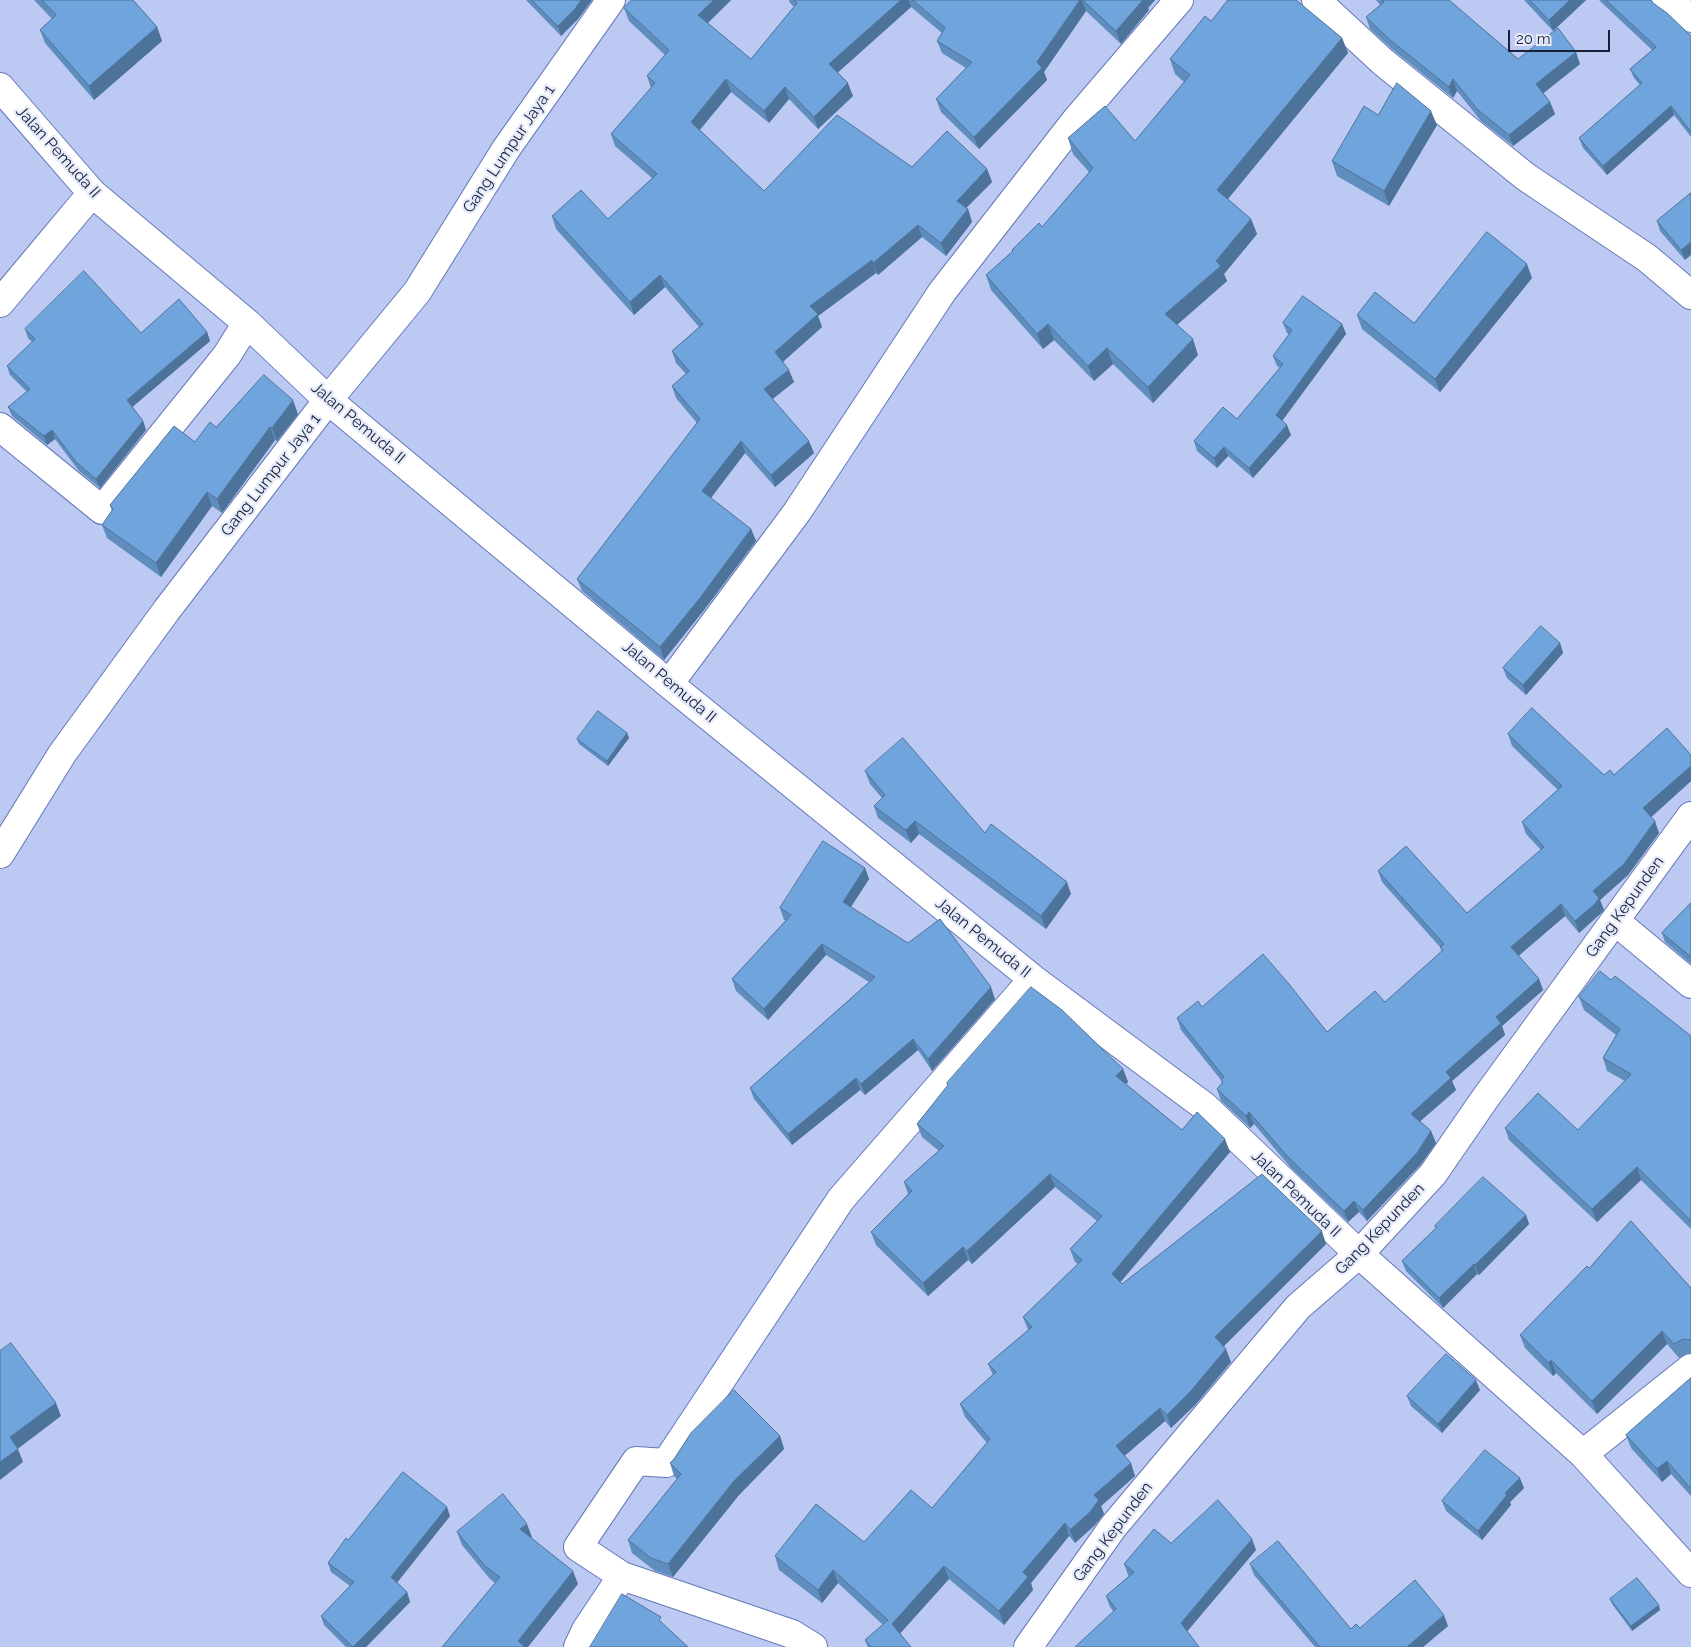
<!DOCTYPE html>
<style>
body{margin:0}
#map{position:relative;width:1691px;height:1647px;overflow:hidden;background:#bcc9f3;font-family:Raleway,sans-serif}
canvas{display:block}
.scale{position:absolute;left:1508px;top:30px;width:102px;height:22px;box-sizing:border-box;border:2px solid #181f39;border-top:0;padding-left:6px;font-size:15px;line-height:18px;white-space:nowrap;color:#181f39;-webkit-text-stroke:4px #e6ebfa;paint-order:stroke}
</style>
<div id="map">
<canvas width="1691" height="1647"></canvas>
<div class="scale">20 m</div>
</div>
<script>
const c = document.querySelector('canvas').getContext('2d');
c.lineJoin = 'round';
function trace(path, color, width, dash) { c.strokeStyle = color; c.lineWidth = width; c.lineCap = dash ? 'butt' : 'round'; c.setLineDash(dash || []); c.stroke(path); }
function fill(path, color) { c.fillStyle = color; c.fill(path, 'evenodd'); }
function write(font, color, halo, rows, align = 'center') {
  c.font = font + ' Raleway,sans-serif'; c.lineWidth = 4.5; c.setLineDash([]); c.textBaseline = 'middle'; c.strokeStyle = halo; c.fillStyle = color; for (const [text, x, y, turn = 0] of rows) {
    c.save(); c.translate(x, y); c.rotate((+turn || 0) * Math.PI / 180); c.textAlign = isNaN(turn) ? turn : align; if (halo) c.strokeText(text, 0, 0); c.fillText(text, 0, 0); c.restore();
  }
}
const street = new Path2D(`
 M1316 0 1383 62 1526 177 1647 258 1691 295
 M1666 0 1691 18
 M0 87 92 193 247 323 328 400 669 684 1033 979 1204 1106 1359 1254 1583 1454 1691 1573
 M0 303 92 193
 M0 427 102 510 227 355 247 323
 M669 684 797 512 942 292 1076 120 1179 0
 M0 854 62 754 166 611 328 400 417 292 506 149 611 0
 M1615 921 1691 984
 M1583 1454 1691 1368
 M578 1647 586 1630 622 1576
 M813 1647 792 1634 622 1576 578 1547 636 1461 666 1463 841 1199 1033 979
 M1028 1647 1113 1527 1298 1307 1359 1254 1433 1174 1484 1100 1691 816`);
const wall = new Path2D(`
 M34 0H133L157 27 162 41 94 100 45 43 40 30 52 19Z
 M526 0H592L578 19 561 36Z
 M632 0H731L707 23 751 59 794 7 790 3 789 0H1155L1148 8 1149 10 1121 44 1086 11 1044 72 1047 80 979 149 941 112 936 99 966 68 942 53 937 41 942 33 911 7 838 72 853 96 818 129 789 99 769 123 731 92 700 130 764 191 912 167 987 169 992 182 966 208 968 209 972 222 946 256 922 237 878 275 876 273 818 316 822 327 783 362 794 382 772 399 814 453 775 487 745 453 711 498 751 529 756 541 704 610 664 660 582 591 577 579 697 423 676 398 672 386 686 374 676 363 672 351 699 327 665 287 634 315 556 229 552 216 608 219 652 178 615 146 611 134 651 88 647 76 665 55 629 21 624 8Z
 M1376 0H1449L1518 59 1580 64 1543 93 1550 102 1555 114 1513 146 1481 121 1457 91 1453 98 1393 50 1370 29 1366 17 1380 5Z
 M1524 0H1586L1553 31Z
 M1599 0H1651L1653 3 1691 36V137L1674 115 1607 175 1583 148 1579 138 1640 85 1634 78 1630 69 1652 50Z
 M1211 21 1342 38 1348 53 1228 199 1251 219 1257 234 1224 274 1227 281 1177 325 1198 355 1153 403 1113 364 1094 381 1054 340 1043 349 991 290 986 275 1013 251 1012 250 1042 227 1089 172 1073 154 1068 138 1135 141 1184 82 1175 74 1170 59Z
 M1378 115 1437 125 1389 206 1337 176 1332 161Z
 M1691 193 1685 260 1660 231 1657 221Z
 M1532 278 1440 392 1362 329 1357 315 1414 323Z
 M1283 323 1342 324 1346 334 1282 421 1291 435 1253 478 1228 456 1217 468 1197 451 1194 441 1237 419 1280 368 1277 366 1273 356 1289 335 1287 333Z
 M25 329 141 333 207 332 210 341 132 407 143 421 146 430 100 488 79 471 55 439 47 445 12 416 8 407 27 392 10 375 7 366 32 342 28 338Z
 M298 414 277 441 275 440 222 513 212 506 161 577 107 538 102 525 112 511 110 505 216 427Z
 M1560 643 1563 653 1526 695 1507 678 1503 668Z
 M627 733 629 738 608 766 579 744 577 739Z
 M1508 734 1604 775H1614L1691 755V781L1651 817 1659 833 1628 875 1600 900 1604 910 1599 915 1579 933 1565 916 1518 956 1539 979 1543 990 1502 1026 1505 1035 1452 1081 1456 1090 1420 1121 1431 1131 1436 1143 1421 1164 1367 1221 1359 1212 1348 1222 1291 1168 1254 1124 1250 1128 1221 1101 1217 1089 1222 1083 1221 1080 1181 1030 1177 1018 1202 1007 1327 1032 1385 1002 1442 952 1440 947 1382 882 1378 871 1467 913 1541 850 1526 834 1522 822 1558 790 1512 746Z
 M865 771 985 833 1071 894 1046 929 919 834 911 843 878 818 874 806 882 798 870 784Z
 M865 868 869 879 851 907 995 999 932 1071 918 1050 865 1095 860 1090 792 1145 754 1099 750 1088 869 982 826 955 768 1020 736 991 732 979 786 920H784L780 908Z
 M1691 903V964L1665 942 1662 933Z
 M1611 980 1691 1036V1229L1641 1180 1597 1222 1509 1140 1505 1128 1578 1130 1625 1081 1607 1071 1603 1058 1616 1035 1584 1010 1579 997Z
 M1123 1069 1128 1082 1126 1084 1182 1130 1230 1152 1120 1283 1122 1284 1326 1244 1224 1346 1231 1362 1195 1405 1171 1428 1165 1421 1124 1456 1135 1476 1101 1506 1104 1514 1095 1525 1075 1543 1069 1536 1031 1583 1033 1590 1004 1625 949 1579 900 1633 911 1647H868L865 1640 883 1625 838 1583 822 1603 779 1570 775 1556 864 1542 932 1508 987 1443 965 1417 960 1404 993 1375 988 1364 1028 1330 1023 1317 1078 1264 1075 1262 1070 1249 1097 1221 1055 1187 972 1264 968 1260 928 1296 876 1245 871 1232 908 1194 904 1182 939 1151 922 1137 917 1124 948 1086 947 1083Z
 M1526 1215 1529 1224 1479 1275 1477 1274 1443 1308 1406 1271 1402 1261 1436 1228 1435 1226Z
 M1589 1268 1691 1288V1353H1688L1679 1358 1667 1344 1597 1414 1556 1373 1553 1376 1525 1348 1520 1335Z
 M1691 1378V1496L1671 1474 1662 1482 1631 1448 1626 1435Z
 M1480 1390 1442 1433 1411 1406 1407 1396Z
 M780 1436 784 1449 739 1495 673 1577 655 1571 632 1553 628 1540 677 1479 674 1476 670 1463 674 1459Z
 M1524 1488 1510 1502 1511 1505 1482 1540 1446 1511 1442 1501Z
 M450 1516 397 1583 407 1592 410 1602 366 1647H346L324 1625 321 1616 350 1586 331 1572 328 1563 348 1540Z
 M457 1532 532 1537 531 1538 578 1584 495 1583 490 1579 462 1545Z
 M1171 1543 1256 1550 1187 1631 1114 1612 1110 1607 1106 1596 1129 1576 1128 1575 1124 1564Z
 M1250 1564 1351 1629 1448 1626 1423 1647H1315L1254 1575Z
 M1610 1599 1660 1610 1632 1631 1612 1604Z`);
const shadedWall = new Path2D(`
 M581 0H592L578 19 561 36 558 26Z
 M714 0H731L703 28 698 15Z
 M901 0H909L911 7 834 76 829 64Z
 M1080 0H1082L1086 11 1044 72 1047 80 979 149 974 137 1037 62Z
 M1143 0H1155L1148 8 1149 10 1121 44 1116 31Z
 M1570 0H1586L1553 31 1549 20Z
 M157 27 162 41 94 100 89 86Z
 M1342 38 1348 53 1222 206 1217 190Z
 M1576 52 1580 64 1540 96 1536 84Z
 M726 79 731 92 696 134 691 122Z
 M1453 79 1457 91 1453 98 1449 87Z
 M848 83 853 96 818 129 814 117Z
 M785 87 789 99 769 123 764 111Z
 M1550 102 1555 114 1513 146 1509 135Z
 M1671 106 1674 115 1607 175 1603 166Z
 M1431 111 1437 125 1389 206 1384 191Z
 M987 169 992 182 961 213 957 201Z
 M968 209 972 222 946 256 941 243Z
 M1251 219 1257 234 1224 274 1227 281 1171 330 1165 314 1216 261Z
 M918 225 922 237 878 275 873 263Z
 M1691 242V255L1685 260 1681 250Z
 M872 260 876 273 818 316 822 327 780 364 775 352 810 306Z
 M1527 264 1532 278 1440 392 1435 379Z
 M660 275 665 287 634 315 630 302Z
 M1048 324 1054 340 1043 349 1037 334Z
 M1342 324 1346 334 1279 425 1276 415Z
 M207 332 210 341 130 409 127 400Z
 M1193 339 1198 355 1153 403 1148 387Z
 M1107 348 1113 364 1094 381 1088 366Z
 M789 370 794 382 769 402 764 389Z
 M293 400 298 414 277 441 272 428Z
 M143 421 146 430 100 488 96 479Z
 M1287 425 1291 435 1253 478 1249 468Z
 M270 427 275 440 222 513 217 499Z
 M52 430 55 439 47 445 44 436Z
 M741 441 745 453 707 503 702 491Z
 M809 441 814 453 775 487 771 475Z
 M1224 447 1228 456 1217 468 1214 458Z
 M207 492 212 506 161 577 156 563Z
 M751 529 756 541 704 610 664 660 660 647Z
 M1560 643 1563 653 1526 695 1523 685Z
 M627 733 629 738 608 766 607 761Z
 M1691 766V781L1648 820 1643 808Z
 M915 821 919 834 911 843 906 830Z
 M1655 821 1659 833 1628 875 1600 900 1604 910 1599 915 1579 933 1575 921 1593 891Z
 M865 868 869 879 847 913 843 902Z
 M1067 882 1071 894 1046 929 1041 916Z
 M1561 904 1565 916 1515 959 1511 947Z
 M822 944 826 955 768 1020 764 1009Z
 M1539 979 1543 990 1502 1026 1505 1035 1452 1081 1456 1090 1416 1125 1411 1114 1446 1072 1496 1017Z
 M991 987 995 999 932 1071 928 1059Z
 M913 1039 918 1050 865 1095 861 1084Z
 M1123 1069 1128 1082 1121 1089 1116 1076Z
 M856 1078 860 1090 792 1145 788 1134Z
 M1249 1112 1254 1124 1250 1128 1246 1116Z
 M1431 1131 1436 1143 1421 1164 1367 1221 1363 1210Z
 M1225 1139 1230 1152 1116 1287 1112 1274Z
 M1637 1167 1641 1180 1597 1222 1592 1209Z
 M1050 1174 1055 1187 972 1264 967 1251Z
 M1354 1201 1359 1212 1348 1222 1344 1211Z
 M1526 1215 1529 1224 1479 1275 1475 1265Z
 M1322 1231 1326 1244 1220 1350 1215 1337Z
 M963 1247 968 1260 928 1296 923 1283Z
 M1474 1264 1477 1274 1443 1308 1439 1298Z
 M1662 1331 1667 1344 1597 1414 1592 1401Z
 M1226 1349 1231 1362 1195 1405 1171 1428 1167 1415Z
 M1551 1360 1556 1373 1553 1376 1549 1363Z
 M1476 1380 1480 1390 1442 1433 1438 1424Z
 M56 1403 61 1416 15 1451 10 1437Z
 M1160 1408 1165 1421 1121 1459 1116 1446Z
 M780 1436 784 1449 739 1495 673 1577 668 1564 734 1481Z
 M18 1449 23 1462 0 1480V1462Z
 M1667 1461 1671 1474 1662 1482 1657 1469Z
 M1131 1463 1135 1476 1101 1506 1104 1514 1095 1525 1075 1543 1070 1530 1094 1495Z
 M1520 1478 1524 1488 1510 1502 1511 1505 1482 1540 1478 1531 1505 1493Z
 M447 1507 450 1516 394 1586 391 1577Z
 M1065 1523 1069 1536 1031 1583 1033 1590 1004 1625 999 1611 1023 1572Z
 M527 1524 532 1537 525 1542 520 1529Z
 M1252 1539 1256 1550 1185 1634 1181 1623Z
 M944 1566 949 1579 897 1637 892 1624Z
 M833 1570 838 1583 822 1603 818 1590Z
 M573 1571 578 1584 528 1647H520L518 1641Z
 M407 1592 410 1602 366 1647H353Z
 M1659 1605 1660 1610 1632 1631 1631 1626Z
 M1444 1615 1448 1626 1423 1647H1407Z`);
const building = new Path2D(`
 M42 0H133L157 27 89 86 40 30 56 15Z
 M532 0H581L575 9 558 26Z
 M632 0H714L698 15 751 59 797 3 794 0H901L829 64 848 83 814 117 785 87 764 111 726 79 691 122 764 191 837 115 912 167 947 131 987 169 957 201 968 209 941 243 918 225 873 263 872 260 810 306 818 314 775 352 789 370 764 389 809 441 771 475 741 441 702 491 751 529 700 598 660 647 577 579 700 419 672 386 689 371 672 351 703 324 660 275 630 302 552 216 581 190 608 219 657 174 611 134 655 83 647 76 669 50 624 8Z
 M913 0H1080L1037 62 1042 68 974 137 936 99 972 62 937 41 945 28Z
 M1083 0H1143L1116 31Z
 M1228 0H1296L1342 38 1217 190 1251 219 1216 261 1221 266 1165 314 1193 339 1148 387 1107 348 1088 366 1048 324 1037 334 986 275 1013 251 1012 250 1039 223 1042 227 1093 168 1068 138 1105 106 1135 141 1190 75 1170 59 1205 16 1211 21Z
 M1382 0H1449L1518 59 1558 28 1576 52 1536 84 1550 102 1509 135 1477 109 1453 79 1449 87 1389 39 1366 17 1384 2Z
 M1530 0H1570L1549 20Z
 M1606 0H1651L1653 3 1667 13 1691 36V132L1671 106 1603 166 1579 138 1642 83 1630 69 1656 47Z
 M1397 83 1431 111 1384 191 1332 161 1364 106 1378 115Z
 M1691 193V242L1681 250 1657 221Z
 M1487 232 1527 264 1435 379 1357 315 1375 292 1414 323Z
 M84 271 141 333 179 299 207 332 127 400 143 421 96 479 76 462 52 430 44 436 8 407 30 389 7 366 35 339 25 329Z
 M1303 296 1342 324 1276 415 1287 425 1249 468 1224 447 1214 458 1194 441 1223 407 1237 419 1283 364 1273 356 1292 330 1283 323Z
 M264 375 293 400 272 428 270 427 217 499 207 492 156 563 102 525 113 509 110 505 174 426 195 442 210 422 216 427Z
 M1541 626 1560 643 1523 685 1503 668Z
 M1532 708 1604 775 1610 770 1614 775 1667 728 1691 755V766L1643 808 1655 821 1624 864 1593 891 1599 898 1595 904 1575 921 1561 904 1511 947 1539 979 1496 1017 1501 1023 1446 1072 1451 1078 1411 1114 1431 1131 1417 1153 1363 1210 1354 1201 1344 1211 1287 1156 1249 1112 1246 1116 1217 1089 1223 1082 1221 1080 1224 1077 1177 1018 1198 1001 1202 1007 1263 954 1289 984 1327 1032 1375 991 1385 1002 1443 950 1440 947 1444 944 1378 871 1406 846 1467 913 1544 847 1522 822 1562 786 1508 734Z
 M598 711 627 733 607 761 577 739Z
 M903 738 985 833 991 824 1067 882 1041 916 915 821 906 830 874 806 885 795 865 771Z
 M823 841 865 868 843 902 908 943 940 919 991 987 928 1059 913 1039 861 1084 856 1078 788 1134 750 1088 875 977 822 944 764 1009 732 979 791 915 780 908Z
 M1691 903V957L1662 933Z
 M1600 971 1611 980 1615 976 1691 1036V1221L1637 1167 1592 1209 1505 1128 1538 1093 1578 1130 1631 1074 1603 1058 1620 1029 1579 997Z
 M1031 987 1062 1010 1123 1069 1116 1076 1182 1130 1197 1112 1225 1139 1112 1274 1122 1284 1262 1174 1322 1231 1215 1337 1226 1349 1190 1392 1167 1415 1160 1408 1116 1446 1131 1463 1094 1495 1099 1500 1090 1512 1070 1530 1065 1523 1023 1572 1028 1577 999 1611 944 1566 892 1624 911 1647H871L865 1640 888 1620 833 1570 818 1590 775 1556 816 1504 864 1542 911 1490 932 1508 990 1439 960 1404 996 1372 988 1364 1032 1327 1023 1317 1082 1260 1070 1249 1102 1216 1050 1174 967 1251 963 1247 923 1283 871 1232 912 1191 904 1182 944 1146 917 1124 948 1085 947 1083Z
 M1483 1177 1526 1215 1475 1265 1474 1264 1439 1298 1402 1261 1437 1227 1435 1226Z
 M1631 1221 1691 1288V1340L1683 1339 1674 1344 1662 1331 1592 1401 1551 1360 1549 1363 1520 1335 1587 1266 1589 1268Z
 M11 1343 56 1403 10 1437 18 1449 0 1462V1351Z
 M1446 1354 1476 1380 1438 1424 1407 1396Z
 M1691 1378V1489L1667 1461 1657 1469 1626 1435Z
 M734 1390 780 1436 734 1481 668 1564 651 1558 628 1540 681 1474 670 1463 674 1459 691 1433Z
 M1485 1450 1520 1478 1505 1493 1507 1495 1478 1531 1442 1501Z
 M403 1472 447 1507 391 1577 407 1592 353 1647 321 1616 354 1582 328 1563 346 1538 348 1540Z
 M503 1494 527 1524 520 1529 573 1571 518 1641 525 1647H442L500 1577 485 1566 457 1532Z
 M1218 1500 1252 1539 1181 1623 1199 1647H1075L1116 1609 1106 1596 1134 1572 1124 1564 1154 1529 1171 1543Z
 M1278 1541 1351 1629 1356 1624 1360 1628 1415 1580 1444 1615 1407 1647H1320L1250 1564Z
 M1637 1578 1659 1605 1631 1626 1610 1599Z
 M622 1594 661 1617 659 1620 688 1647H590Z`);
const streetNames = [
 ["Gang Lumpur Jaya 1",509,149,-56],
 ["Jalan Pemuda II",58,152,48],
 ["Jalan Pemuda II",358,423,40],
 ["Gang Lumpur Jaya 1",271,475,-52],
 ["Jalan Pemuda II",669,682,40],
 ["Gang Kepunden",1625,907,-54],
 ["Jalan Pemuda II",983,938,39],
 ["Jalan Pemuda II",1296,1194,44],
 ["Gang Kepunden",1380,1229,-46],
 ["Gang Kepunden",1113,1532,-53]
];
trace(street, '#6578b8', 30);
trace(street, '#fff', 28);
fill(wall, '#5f8dbe');
fill(shadedWall, '#4e739b');
fill(building, '#6fa4dd');
trace(building, '#4e739b', 1);
write('16px', '#181f39', '#e6ebfa', streetNames);
</script>
